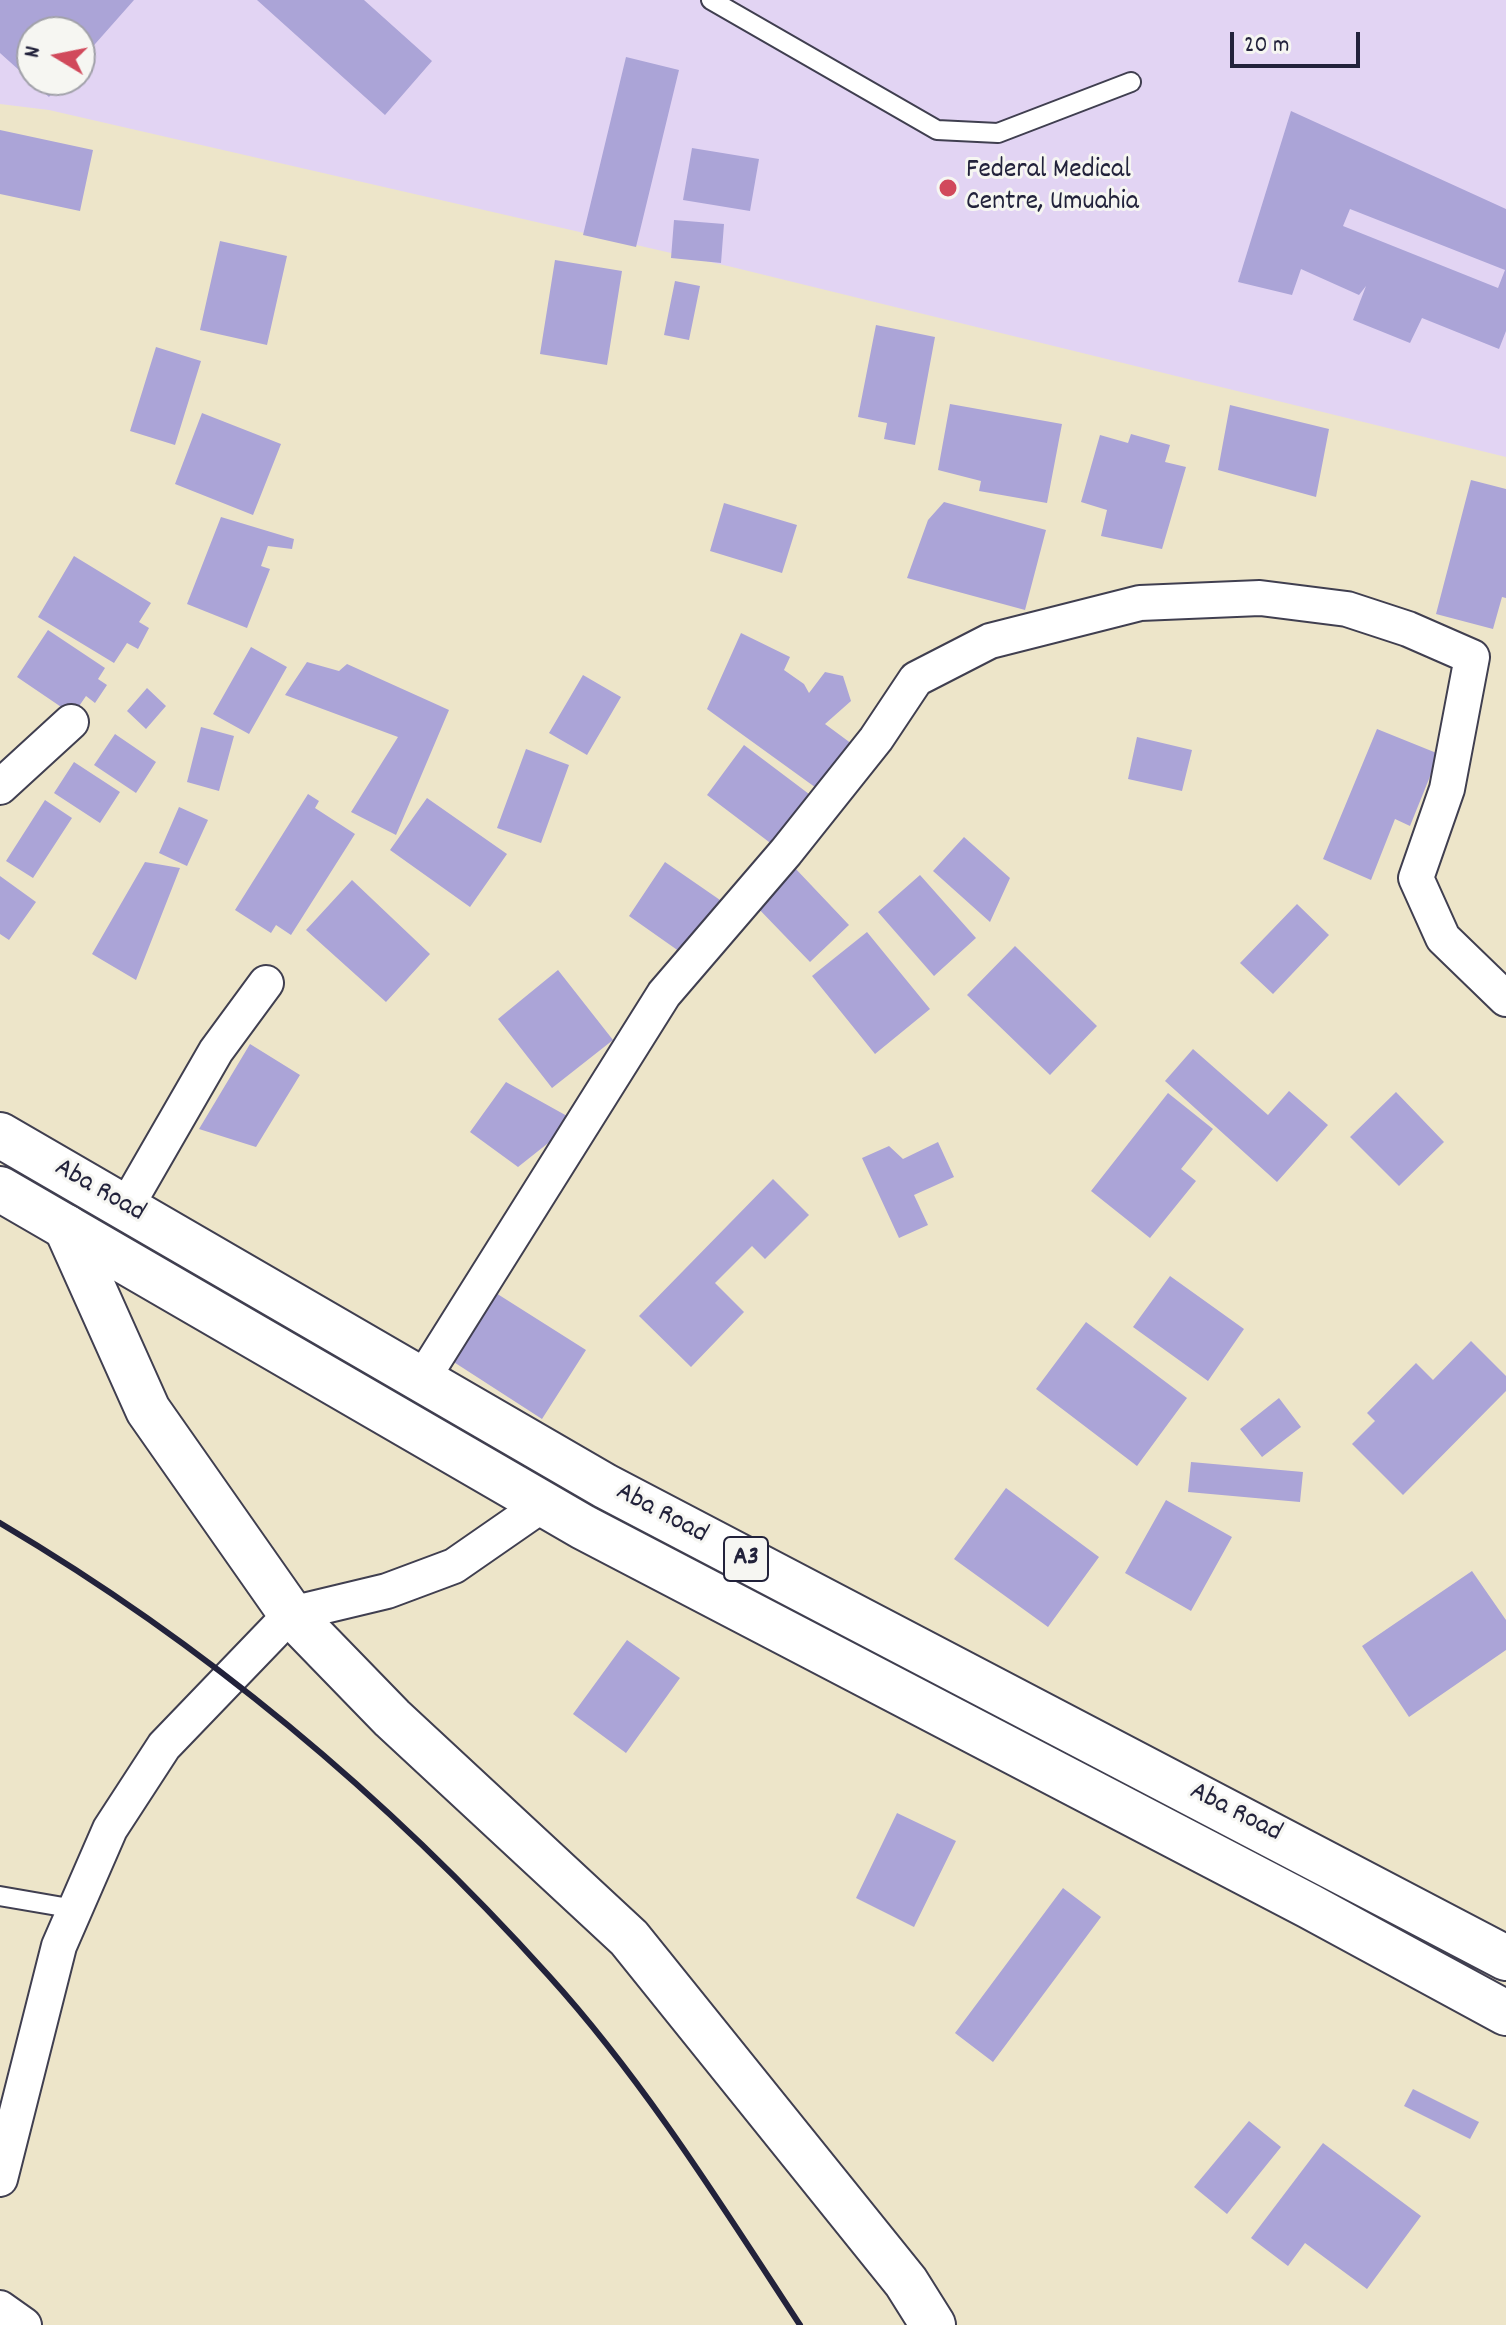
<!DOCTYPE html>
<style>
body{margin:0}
#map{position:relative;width:1506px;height:2325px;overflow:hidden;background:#ede5c9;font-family:Dekko,sans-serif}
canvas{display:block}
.north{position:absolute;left:16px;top:16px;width:80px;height:80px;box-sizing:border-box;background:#f6f6f2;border:2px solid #a1a1a9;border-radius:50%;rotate:280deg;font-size:22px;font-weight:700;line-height:32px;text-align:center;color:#22223b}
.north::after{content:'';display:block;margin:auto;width:28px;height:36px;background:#d1495b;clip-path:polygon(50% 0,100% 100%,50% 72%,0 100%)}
.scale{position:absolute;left:1230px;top:32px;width:130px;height:36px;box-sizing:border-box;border:4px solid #22223b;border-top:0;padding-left:10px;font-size:24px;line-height:28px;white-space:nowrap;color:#22223b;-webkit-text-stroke:6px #f6f6f2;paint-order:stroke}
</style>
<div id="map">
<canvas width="1506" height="2325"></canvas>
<div class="north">N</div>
<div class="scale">20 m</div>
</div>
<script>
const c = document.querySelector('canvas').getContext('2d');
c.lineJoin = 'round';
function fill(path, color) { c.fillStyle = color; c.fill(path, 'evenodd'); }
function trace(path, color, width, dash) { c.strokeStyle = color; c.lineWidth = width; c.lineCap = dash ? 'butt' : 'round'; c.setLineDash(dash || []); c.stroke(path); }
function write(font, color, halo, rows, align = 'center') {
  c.font = font + ' Dekko,sans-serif'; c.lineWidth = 6; c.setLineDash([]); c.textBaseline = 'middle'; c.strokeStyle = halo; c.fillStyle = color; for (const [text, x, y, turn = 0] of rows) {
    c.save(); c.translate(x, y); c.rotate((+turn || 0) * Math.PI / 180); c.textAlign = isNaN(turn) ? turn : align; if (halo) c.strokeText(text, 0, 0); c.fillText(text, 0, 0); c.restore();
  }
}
const built = new Path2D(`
 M0 0H1506V457L732 267 49 110 0 104ZM32 32H80V80H32Z`);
const building = new Path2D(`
 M0 0H134L80 61V32H32V80H63L49 97 0 53Z
 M257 0H364L432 61 385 115Z
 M626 57 679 70 636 247 583 235Z
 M1291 111 1506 209V331L1499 349 1422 318 1410 343 1353 320 1366 286 1359 295 1301 269 1292 295 1238 282ZM1350 209 1505 270 1498 288 1343 226Z
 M0 130 93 150 80 211 0 194Z
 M692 148 759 159 750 211 683 200Z
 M674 220 724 224 721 263 671 258Z
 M220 241 287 256 267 345 200 330Z
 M555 260 622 271 607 365 540 354Z
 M675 281 700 286 689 340 664 335Z
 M876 325 935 337 915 445 884 439 887 423 858 417Z
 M156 347 201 361 175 445 130 431Z
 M950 404 1062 424 1047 503 979 491 981 481 938 470Z
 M1230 405 1329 429 1316 497 1218 470Z
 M202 413 281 444 253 515 175 484Z
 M1131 434 1170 445 1165 462 1186 467 1162 549 1101 536 1107 510 1081 502 1100 435 1128 443Z
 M1471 480 1506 489V598L1502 597 1493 629 1436 614Z
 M944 502 1046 530 1025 610 907 578 928 520Z
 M724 503 797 525 782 573 710 551Z
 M221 517 294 539 292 549 268 546 261 566 270 569 247 628 187 604Z
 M74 556 151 603 139 622 149 628 138 649 127 643 114 663 38 617Z
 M48 630 105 668 98 679 107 685 95 703 86 696 73 715 17 677Z
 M741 633 790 657 784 670 804 684 809 693 825 672 843 676 851 701 825 724 852 744 819 790 707 709Z
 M251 647 287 667 249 734 213 714Z
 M307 662 339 671 347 664 449 710 396 835 351 812 398 737 285 695Z
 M583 675 621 697 587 755 549 733Z
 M147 688 166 706 146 729 127 711Z
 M201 727 234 736 219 791 187 782Z
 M1377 729 1439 754 1410 826 1395 819 1371 880 1323 859Z
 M115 734 156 762 136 793 94 765Z
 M1137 737 1192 750 1182 791 1128 779Z
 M744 745 809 794 773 845 707 795Z
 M526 749 569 765 541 843 497 828Z
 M74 762 120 792 100 823 54 793Z
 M308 794 319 801 315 808 355 834 291 935 276 925 271 933 235 910Z
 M427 798 507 854 470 907 390 850Z
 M45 800 72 818 33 878 6 861Z
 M179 807 208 820 187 866 159 853Z
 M964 837 1010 878 990 922 933 871Z
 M145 862 180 868 136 980 92 954Z
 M665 862 720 900 683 954 629 916Z
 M794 867 849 925 810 962 755 905Z
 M920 875 976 938 934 976 878 912Z
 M0 876 36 902 9 940 0 934Z
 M352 880 430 954 386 1002 306 930Z
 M1297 904 1329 935 1273 994 1240 963Z
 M867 932 930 1009 875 1054 812 976Z
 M1015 946 1097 1026 1050 1075 967 995Z
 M558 970 613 1040 552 1088 498 1019Z
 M250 1044 300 1075 256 1147 199 1129Z
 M1193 1049 1268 1115 1289 1091 1328 1125 1277 1182 1165 1081Z
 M506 1082 576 1121 518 1167 470 1132Z
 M1396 1092 1444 1142 1399 1186 1350 1137Z
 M1168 1093 1213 1129 1181 1169 1196 1181 1150 1238 1091 1191Z
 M938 1142 954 1177 914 1195 928 1225 899 1238 862 1158 889 1146 903 1159Z
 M773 1179 809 1215 765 1259 752 1246 715 1283 744 1312 691 1367 639 1316Z
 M1170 1276 1244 1329 1208 1381 1133 1327Z
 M488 1288 586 1350 542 1419 446 1357Z
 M1086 1322 1187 1398 1137 1466 1036 1389Z
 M1471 1341 1506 1376V1391L1403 1495 1352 1444 1375 1421 1367 1413 1416 1363 1433 1380Z
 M1279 1398 1301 1427 1262 1457 1240 1429Z
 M1191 1462 1303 1472 1300 1502 1188 1492Z
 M1006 1488 1099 1557 1048 1627 954 1559Z
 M1166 1500 1232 1537 1191 1611 1125 1573Z
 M1472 1571 1506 1620V1650L1409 1717 1362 1646Z
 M627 1640 680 1678 626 1753 573 1714Z
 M897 1813 956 1841 914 1927 856 1898Z
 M1063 1888 1101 1917 993 2062 955 2033Z
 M1413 2089 1479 2122 1470 2139 1404 2106Z
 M1249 2121 1281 2147 1227 2214 1194 2187Z
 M1323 2143 1421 2216 1367 2289 1305 2243 1288 2266 1251 2238Z`);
const lane = new Path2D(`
 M711 0 937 130 998 133 1131 82
 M0 1896 75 1909`);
const street = new Path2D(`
 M0 787 71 722
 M126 1207 216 1051 266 983
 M423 1378 664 994 786 852 876 739 916 679 990 641 1140 603 1260 598 1347 609 1408 629 1472 657 1447 789 1416 878 1443 938 1506 999
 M0 2179 59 1946 110 1829 164 1746 291 1614 387 1591 454 1566 542 1505
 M0 2308 24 2325`);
const secondary = new Path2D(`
 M66 1227 148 1410 291 1614 392 1718 629 1938 906 2282 933 2325`);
const primary = new Path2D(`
 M0 1135 605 1486 1506 1958
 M0 1189 583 1527 1309 1906 1506 2013`);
const rail = new Path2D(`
 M0 1523C208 1646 388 1797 549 1976 645 2082 722 2206 800 2325`);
const markers = [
 [948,188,10,"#d1495b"]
];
const shields = [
 [746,1559,44]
];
const shieldNames = [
 ["A3",746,1559]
];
const poiNames = [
 ["Federal Medical",966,172],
 ["Centre, Umuahia",966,204]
];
const streetNames = [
 ["Aba Road",99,1192,30],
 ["Aba Road",661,1515,28],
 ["Aba Road",1235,1814,27]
];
fill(built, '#e2d4f3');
fill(building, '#aba4d7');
trace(lane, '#403f50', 22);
trace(street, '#403f50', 38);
trace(secondary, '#403f50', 48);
trace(primary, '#403f50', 48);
trace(lane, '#fff', 18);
trace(street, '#fff', 34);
trace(secondary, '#fff', 44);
trace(primary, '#fff', 44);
trace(rail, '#22223b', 6);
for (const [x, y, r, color] of markers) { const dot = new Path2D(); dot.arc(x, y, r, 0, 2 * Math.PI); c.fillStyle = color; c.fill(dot); trace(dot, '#f6f6f2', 3); }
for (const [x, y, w] of shields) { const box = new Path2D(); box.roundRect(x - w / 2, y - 22, w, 44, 6); c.fillStyle = '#f6f6f2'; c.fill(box); trace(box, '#22223b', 2); }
write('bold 26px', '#22223b', null, shieldNames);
write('28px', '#22223b', '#f6f6f2', poiNames, 'left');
write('28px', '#22223b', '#f6f6f2', streetNames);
</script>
